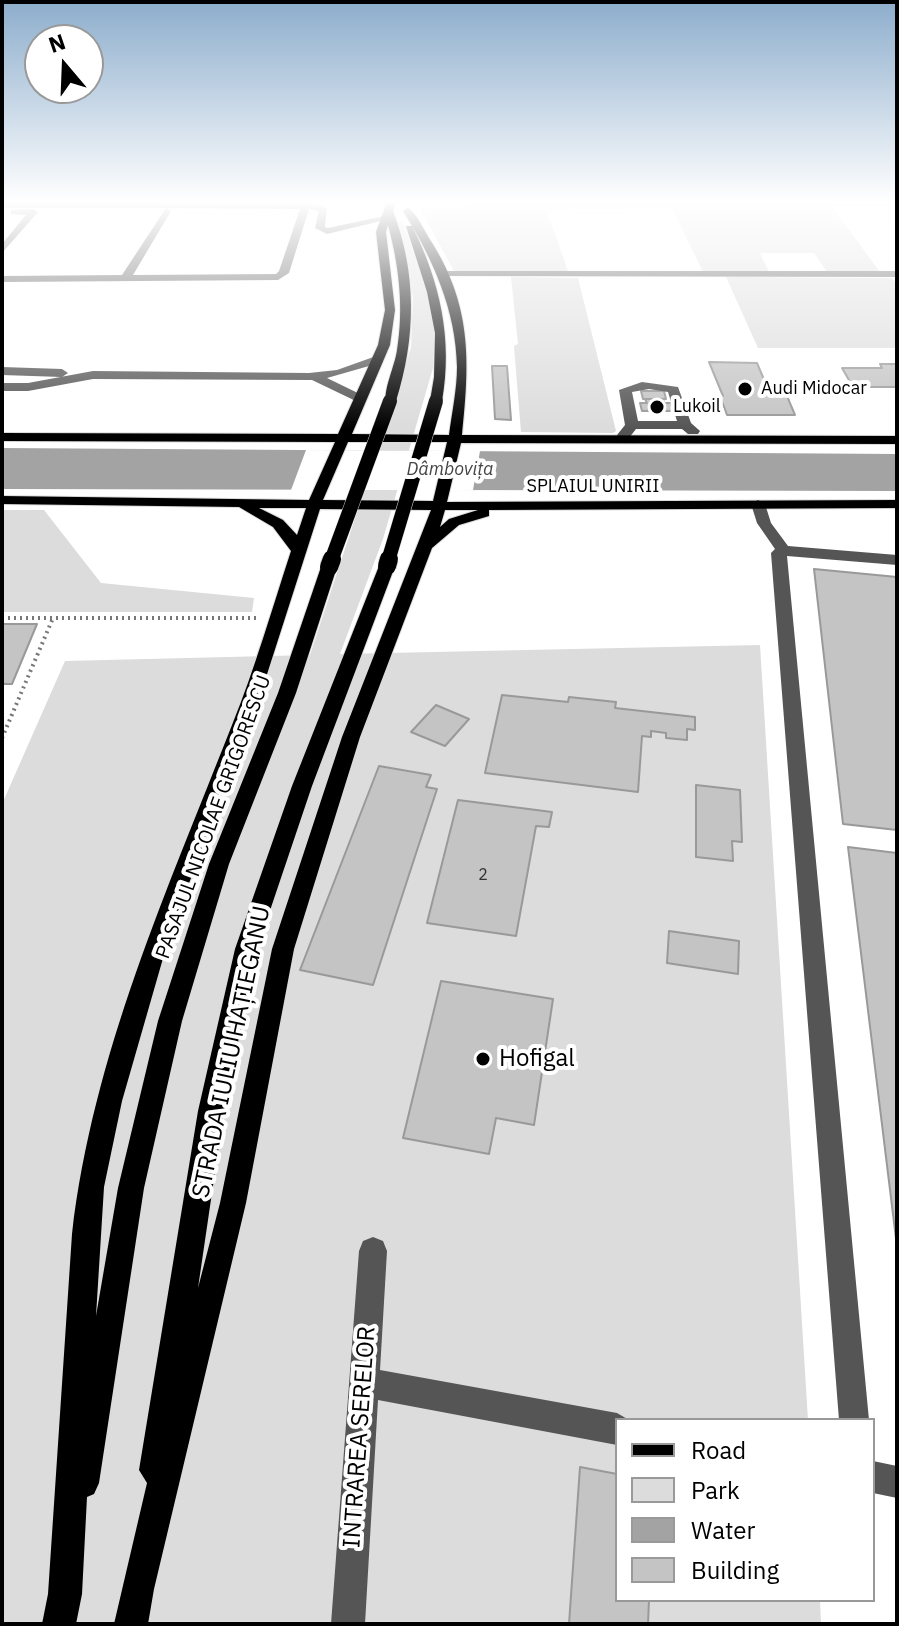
<!DOCTYPE html>
<meta charset="utf-8">
<style>
body{margin:0}
#map{position:relative;width:899px;height:1626px;overflow:hidden;background:#fff;font-family:"IBM Plex Sans",sans-serif}
canvas{display:block}
.frame{position:absolute;inset:0;border:4px solid #000;pointer-events:none}
.legend{position:absolute;left:615px;top:1418px;width:260px;height:184px;box-sizing:border-box;background:#fff;border:2px solid #999;margin:0;padding:10px 14px;list-style:none;font-size:24px;color:#000}
.legend li{display:flex;align-items:center;gap:16px;height:40px}
.legend b{width:40px;border:2px solid #999}
.north{position:absolute;left:24px;top:24px;width:80px;height:80px;box-sizing:border-box;background:#fff;border:2px solid #999;border-radius:50%;rotate:341deg;font-size:22px;font-weight:700;line-height:32px;text-align:center;color:#000}
.north::after{content:'';display:block;margin:auto;width:28px;height:36px;background:#000;clip-path:polygon(50% 0,100% 100%,50% 72%,0 100%)}
</style>
<div id="map">
<canvas width="899" height="1626"></canvas>
<div class="frame"></div>
<ul class="legend">
<li><b style="height:10px;background:#000"></b>Road</li>
<li><b style="height:22px;background:#dcdcdc"></b>Park</li>
<li><b style="height:22px;background:#a3a3a3"></b>Water</li>
<li><b style="height:22px;background:#c4c4c4"></b>Building</li>
</ul>
<div class="north">N</div>
</div>
<script>
const c = document.querySelector('canvas').getContext('2d');
c.lineJoin = 'round';
function fill(path, color) { c.fillStyle = color; c.fill(path, 'evenodd'); }
function trace(path, color, width, dash) { c.strokeStyle = color; c.lineWidth = width; c.lineCap = dash ? 'butt' : 'round'; c.setLineDash(dash || []); c.stroke(path); }
function write(font, color, halo, rows, align = 'center') {
  c.font = font + ' "IBM Plex Sans",sans-serif'; c.lineWidth = 8; c.setLineDash([]); c.textBaseline = 'middle'; c.strokeStyle = halo; c.fillStyle = color; for (const [text, x, y, turn = 0] of rows) {
    c.save(); c.translate(x, y); c.rotate((+turn || 0) * Math.PI / 180); c.textAlign = isNaN(turn) ? turn : align; if (halo) c.strokeText(text, 0, 0); c.fillText(text, 0, 0); c.restore();
  }
}
const green = new Path2D(`
 M527 202H897V206L832 207 880 272H827L814 253H760L769 272H703L672 208 549 210 548 214 568 271H454L420 209Z
 M403 221 428 296 435 329 433 368 383 539 340 654 760 645 808 1420H617V1600H820L821 1624H2V804L65 661 310 655 411 348 413 296 395 222Z
 M511 277 578 278 616 431 613 433 521 432 514 346 518 344Z
 M726 277 892 278 897 285V348H758Z
 M2 510H44L101 583 254 598 252 612H2Z`);
const water = new Path2D(`
 M2 448 897 454V491L2 489Z`);
const pier = new Path2D(`
 M306 450 480 451 473 490H291Z`);
const building = new Path2D(`
 M709 362 757 363 771 396H787L795 415H727L720 396H723Z
 M880 364H897V387H853L842 368H882Z
 M492 366H507L511 420 495 419Z
 M641 391H664L666 399H643Z
 M645 399H663L664 403H671L674 411H642L640 403H647Z
 M814 569 897 577V830L843 824Z
 M2 624H37L12 684H2Z
 M502 695 568 702 569 697 616 702 615 708 695 717V730L687 729V740L666 738V733L651 731V737L642 736 638 792 485 773Z
 M436 705 469 719 445 746 411 732Z
 M379 766 431 775 426 787 437 789 373 985 300 970Z
 M696 785 740 790 742 842 732 841 733 861 696 857Z
 M458 800 552 812 549 827 536 826 516 936 427 923Z
 M848 847 897 853V1247Z
 M669 931 739 941 738 974 667 963Z
 M441 981 553 999 534 1125 496 1118 489 1154 403 1138Z
 M580 1467 617 1474V1600H649L648 1624H569Z`);
const path = new Path2D(`
 M2 618H260
 M2 738 53 618`);
const minor = new Path2D(`
 M2 202 310 203 327 208 325 227 328 228 384 216 389 219 327 234 315 228 319 211 309 209 289 273 278 280 2 282V276L122 275 166 208H2ZM166 208 300 209 279 271 276 274 133 275 171 211Z
 M11 210 33 209 38 212 2 253V244L26 215 11 214Z
 M444 271H897V277L440 276 439 274Z
 M379 355 383 356V362L327 378 364 396 366 399 360 403 312 380 93 379 28 391H2V383H28L93 371 309 373 337 370Z
 M2 367 62 369 68 373 62 377 2 375Z
 M642 382 678 387 691 423 700 431 698 434H688L682 429H636L629 438H619L617 435 625 425 619 390ZM649 389 668 392 677 421H638L632 392Z
 M758 500 765 504 771 523 788 546 897 555V565L787 556 869 1420H839L771 553 775 549 757 523 751 504Z
 M373 1237 383 1241 387 1251 380 1370 617 1413 629 1420H617V1445L378 1400 365 1624H331L359 1251 363 1241Z
 M873 1461 897 1466V1498L873 1493Z`);
const major = new Path2D(`
 M387 202H396L393 211C417 273 416 338 396 401L386 404C383 389 395 366 397 350 404 307 399 266 388 225L386 232 395 310 390 345 352 434 449 435C452 412 457 389 457 367 456 310 433 259 403 211L408 208C417 214 423 228 429 238 472 304 470 360 462 435L897 436V444L461 443 447 502 897 500V508L489 510V516L459 525 432 548 360 737 294 949 246 1203 154 1589 148 1624H114L147 1483 139 1470 198 1111 235 949 292 786 379 566 381 563H393L395 566 312 786 257 949 224 1111 198 1288 220 1203 272 949 342 737 431 510 320 509 252 721 172 927 122 1101 104 1187 96 1316 118 1188 158 1021 209 864 278 693 321 567 323 564H335L337 567 296 693 229 864 182 1021 144 1188 99 1483 94 1494 87 1497 82 1594 76 1624H42L48 1594 72 1234C93 1054 167 891 232 725 255 668 272 609 291 551L273 527 239 507 2 504V496L309 500 335 442 2 441V433L338 434 378 345 385 310 376 232ZM348 442H447L433 501 323 500ZM259 508H306L297 535 283 520ZM445 510H478L449 519 440 527Z
 M406 226H412C440 281 453 340 442 401L436 405 430 401 434 377 435 333 427 292Z`);
const majorBridgeFar1 = new Path2D(`
 M331 561 390 401
 M388 561 436 401`);
const majorBridge = new Path2D(`
 M387 566 389 559
 M329 567 332 559`);
const markers = [
 [745,389,8,"#000"],
 [657,407,8,"#000"],
 [483,1059,8,"#000"]
];
const numberNames = [
 ["2",483,875]
];
const farPoinames = [
 ["Audi Midocar",761,389],
 ["Lukoil",673,407]
];
const farWaternames = [
 ["Dâmbovița",450,470]
];
const farStreetnames = [
 ["SPLAIUL UNIRII",593,487]
];
const streetNames = [
 ["PASAJUL NICOLAE GRIGORESCU",214,817,-70]
];
const nearStreetnames = [
 ["STRADA IULIU HAȚIEGANU",232,1052,-78],
 ["INTRAREA SERELOR",360,1437,-86]
];
const nearPoinames = [
 ["Hofigal",499,1059]
];
fill(green, '#dcdcdc');
fill(water, '#a3a3a3');
fill(pier, '#fff');
fill(building, '#c4c4c4');
trace(building, '#999', 2);
trace(major, '#dbdbdb', 2);
trace(path, '#777', 4, [2, 4]);
fill(minor, '#555');
fill(major, '#000');
trace(majorBridgeFar1, '#dbdbdb', 15, []);
trace(majorBridge, '#dbdbdb', 20, []);
trace(majorBridgeFar1, '#000', 14);
trace(majorBridge, '#000', 18);
const sky = c.createLinearGradient(0, 0, 0, 429);
sky.addColorStop(0, '#8cadcc');
sky.addColorStop(0.47, '#fff');
sky.addColorStop(1, '#ffffff00');
c.fillStyle = sky;
c.fillRect(0, 0, 899, 429);
for (const [x, y, r, color] of markers) { const dot = new Path2D(); dot.arc(x, y, r, 0, 2 * Math.PI); c.fillStyle = color; c.fill(dot); trace(dot, '#fff', 3); }
write('16px', '#313131', null, numberNames);
write('18px', '#000', '#fff', farPoinames, 'left');
write('italic 18px', '#444', '#fff', farWaternames);
write('18px', '#000', '#fff', farStreetnames);
write('20px', '#000', '#fff', streetNames);
write('24px', '#000', '#fff', nearStreetnames);
write('24px', '#000', '#fff', nearPoinames, 'left');
</script>
